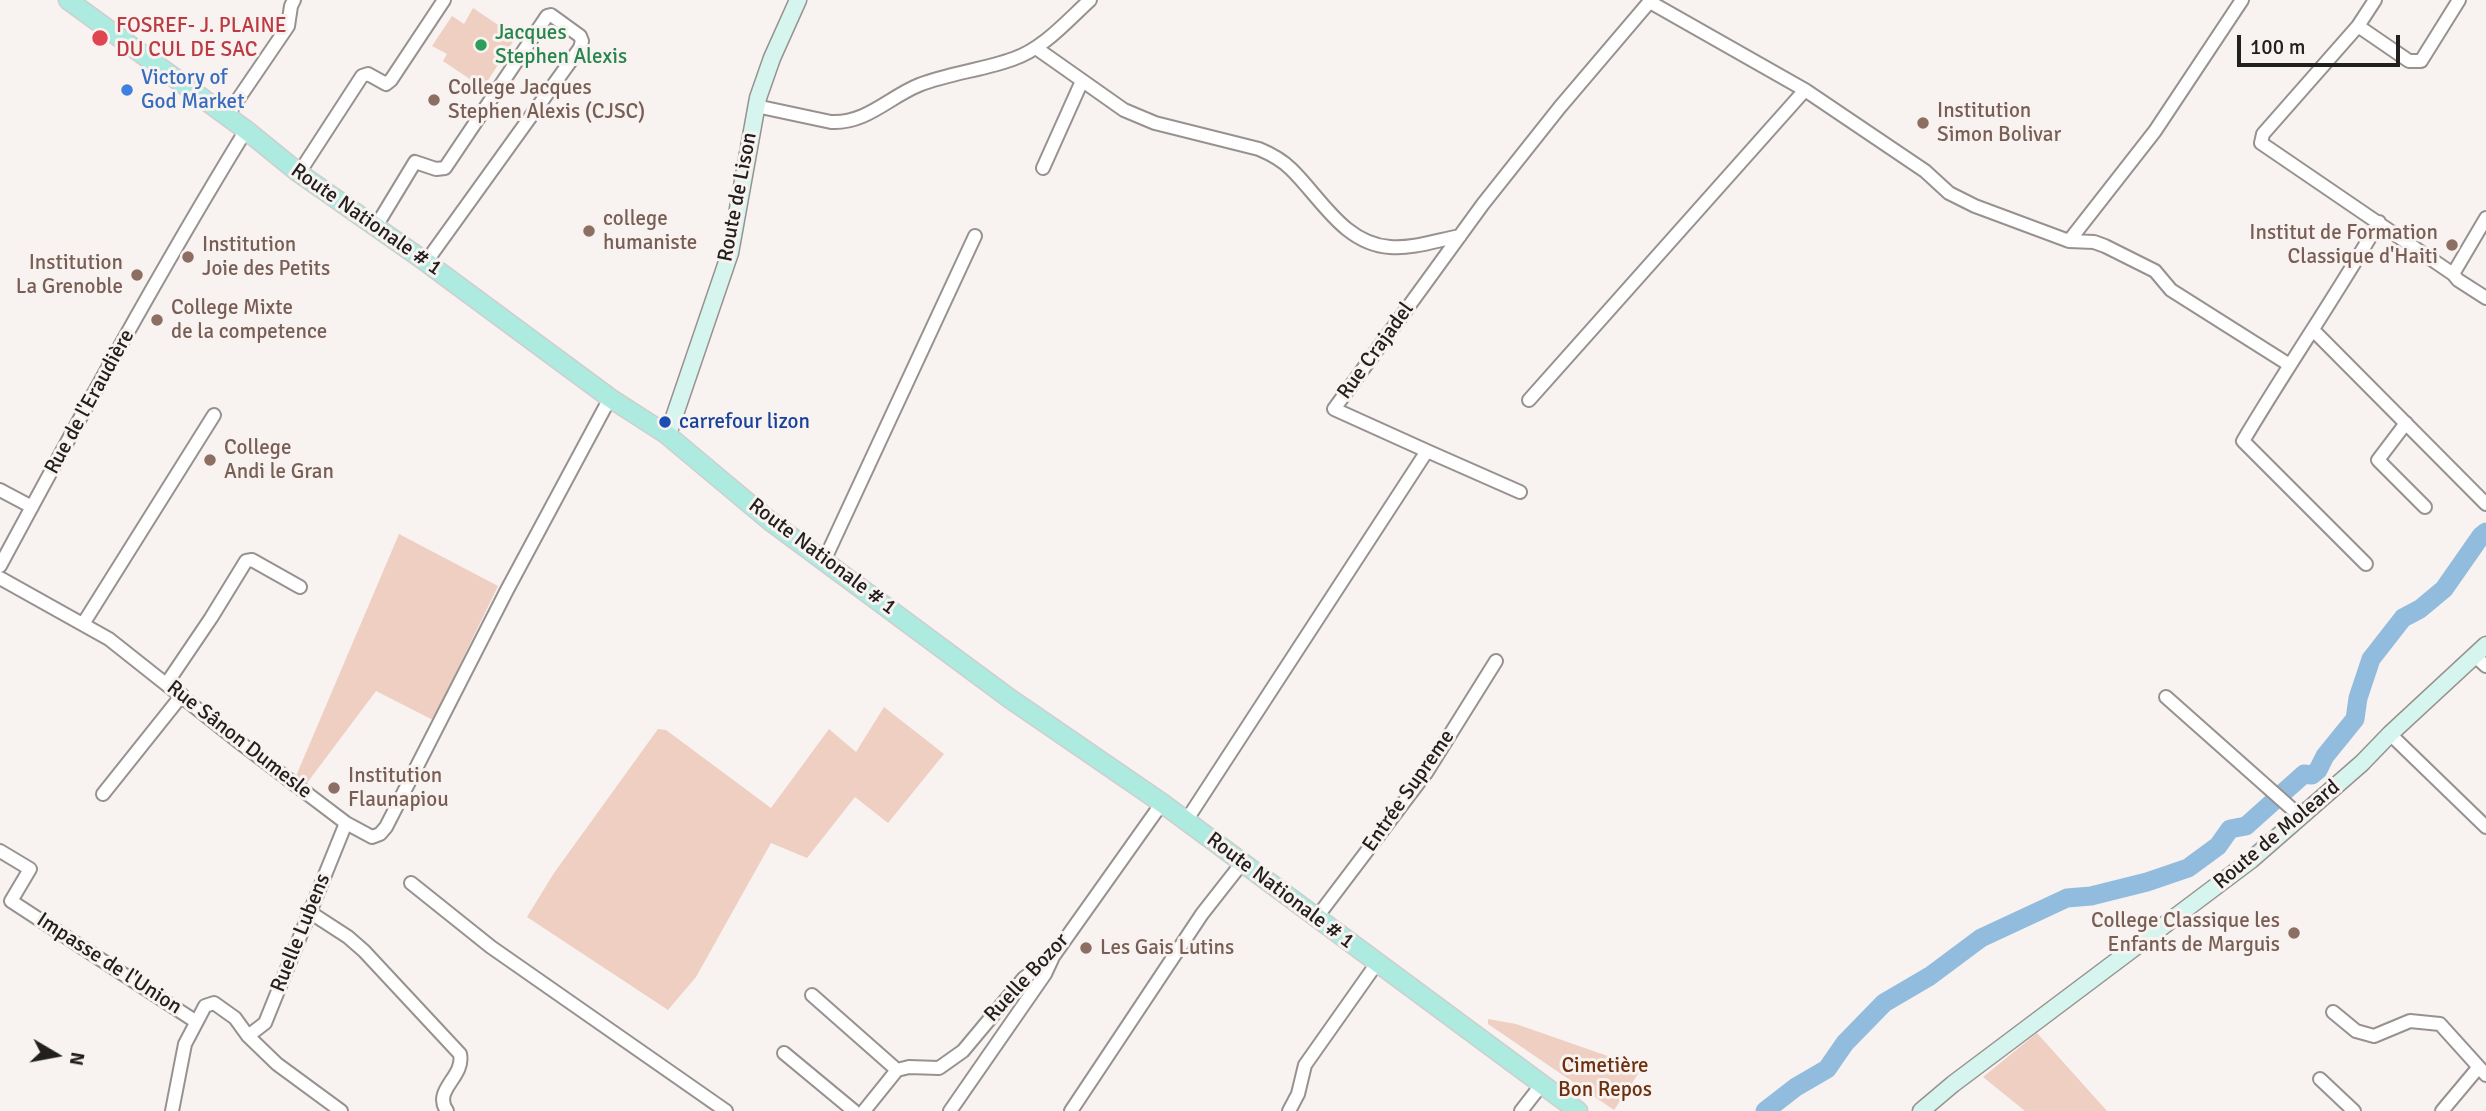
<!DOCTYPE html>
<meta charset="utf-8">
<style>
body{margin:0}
#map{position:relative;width:2486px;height:1111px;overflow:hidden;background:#f8f2f0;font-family:Signika,sans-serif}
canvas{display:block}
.north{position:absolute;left:21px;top:1020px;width:70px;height:70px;-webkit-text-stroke:5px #f8f2f0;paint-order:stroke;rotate:100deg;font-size:19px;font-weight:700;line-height:28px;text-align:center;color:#22201f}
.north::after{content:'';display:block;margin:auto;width:24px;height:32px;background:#22201f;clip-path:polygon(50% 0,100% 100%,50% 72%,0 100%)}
.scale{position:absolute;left:2237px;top:35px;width:163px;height:32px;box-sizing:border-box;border:4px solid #22201f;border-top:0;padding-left:9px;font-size:21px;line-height:24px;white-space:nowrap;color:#22201f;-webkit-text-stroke:5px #f8f2f0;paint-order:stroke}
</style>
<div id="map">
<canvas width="2486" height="1111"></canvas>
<div class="north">N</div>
<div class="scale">100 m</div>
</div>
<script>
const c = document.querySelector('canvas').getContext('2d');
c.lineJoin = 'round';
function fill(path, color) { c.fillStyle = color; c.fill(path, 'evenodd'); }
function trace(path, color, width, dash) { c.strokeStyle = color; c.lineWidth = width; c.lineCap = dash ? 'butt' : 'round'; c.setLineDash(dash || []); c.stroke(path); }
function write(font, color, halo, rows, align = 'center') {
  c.font = font + ' Signika,sans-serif'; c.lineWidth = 6; c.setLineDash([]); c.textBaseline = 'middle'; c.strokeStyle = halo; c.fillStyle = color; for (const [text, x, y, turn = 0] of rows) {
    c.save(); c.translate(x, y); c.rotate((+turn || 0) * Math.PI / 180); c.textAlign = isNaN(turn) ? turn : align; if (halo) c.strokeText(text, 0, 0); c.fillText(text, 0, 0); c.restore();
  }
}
const green = new Path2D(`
 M473 8 516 37 483 88 443 61 447 54 432 46 452 16 464 24Z
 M399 534 498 586 433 720 376 691 307 783 296 776Z
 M884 707 944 754 888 823 855 797 807 858 771 843 696 977 668 1010 527 917 554 873 658 729 666 730 771 808 829 729 856 752Z
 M1488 1019 1516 1024 1642 1068 1614 1110 1488 1024Z
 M2037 1033 2107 1111H2025L1983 1077Z`);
const river = new Path2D(`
 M1765 1111 1796 1087 1827 1069 1845 1043 1884 1003 1930 976 1981 938 2067 898 2091 896 2147 882 2188 868 2218 846 2230 829 2246 826 2304 774 2312 775 2318 770 2325 756 2355 719 2358 698 2371 659 2403 618 2420 609 2444 589 2481 536 2486 532`);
const street = new Path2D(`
 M2375 0 2358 26 2263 134 2261 143 2453 274 2458 280 2486 298
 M1650 2 1805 90 1925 171 1949 193 1975 206 2069 241 2094 242 2105 246 2155 271 2171 290 2288 364
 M2358 26 2409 61H2421L2459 0
 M1036 48 1124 110 1155 123 1259 149C1271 154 1282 160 1291 169 1321 198 1344 244 1390 247 1413 249 1438 240 1460 236
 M756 106 831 122C866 124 889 97 919 85 949 73 983 70 1013 59 1043 49 1067 21 1090 0
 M226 117 288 26 291 6 294 0
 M1043 168 1082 81
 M299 173 362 76 368 74 386 84 391 80 444 0
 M375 228 415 162 436 169 445 168 547 16 551 15 580 36 582 41 580 48 426 262
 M2069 241 2155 131 2242 0
 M2453 274 2486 218
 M2313 330 2486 504
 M1529 400 1805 90
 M2406 423 2378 460 2425 507
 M1427 451 1520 492
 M0 490 32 507
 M824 561 975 236
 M2366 564 2243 441C2287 367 2336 296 2379 222
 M0 566C79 419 159 272 246 130
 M0 578 109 639 239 742 346 823 372 837 380 834 386 827 507 590 610 398
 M83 624 214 415
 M2475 656 2486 666
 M167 683 211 618 246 561 252 560 300 587
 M2166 697 2300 816
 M2390 734 2486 827
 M103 794 182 695
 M1186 821 1427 451 1334 409 1483 204 1560 107 1651 0
 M0 851 30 869 11 901 195 1021
 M411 883 491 947 726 1111
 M308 911 348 937 364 951 460 1054C465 1077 432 1090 447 1111
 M1317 917 1426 773 1496 661
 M812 995 897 1070
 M2333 1012 2356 1031 2374 1036 2410 1021 2440 1024 2486 1075
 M248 1036 265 1023 346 823
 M784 1053 854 1111
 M2320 1079 2354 1111
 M172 1111 185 1044 205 1006 214 1003 235 1018 248 1036 277 1064 341 1111
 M864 1111 897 1070 909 1067 939 1068 963 1051 1024 978 1052 958 1162 803
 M950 1111 1045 974 1052 959
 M1071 1111 1202 914 1242 863
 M1289 1111 1298 1094 1305 1065 1377 963
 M1521 1111 1542 1084
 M2442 1111 2478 1068`);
const secondary = new Path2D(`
 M666 434 671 426 730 253 758 98 772 58 798 0
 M1921 1111 1953 1084 2251 860 2362 763 2390 734 2486 645`);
const primary = new Path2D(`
 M68 0 246 130 299 173 426 262 610 398 666 434 770 521 1009 698 1162 803 1578 1111`);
const markers = [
 [100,38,9,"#e0444e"],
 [481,45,7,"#2e9e5b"],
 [127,90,7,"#3f7fe0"],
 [434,100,7,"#8d6e63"],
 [1923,123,7,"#8d6e63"],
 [589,231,7,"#8d6e63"],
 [2452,245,7,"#8d6e63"],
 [188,257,7,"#8d6e63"],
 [137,275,7,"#8d6e63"],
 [157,320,7,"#8d6e63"],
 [665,422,7,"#1a4fb4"],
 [210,460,7,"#8d6e63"],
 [334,788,7,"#8d6e63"],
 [2294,933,7,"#8d6e63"],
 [1086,948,7,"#8d6e63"]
];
const healthNames = [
 ["FOSREF- J. PLAINE",116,26],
 ["DU CUL DE SAC",116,50]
];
const leisureNames = [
 ["Jacques",495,33],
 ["Stephen Alexis",495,57]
];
const shopNames = [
 ["Victory of",141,78],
 ["God Market",141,102]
];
const educationNames = [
 ["College Jacques",448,88],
 ["Stephen Alexis (CJSC)",448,112],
 ["Institution",1937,111],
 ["Simon Bolivar",1937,135],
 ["college",603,219],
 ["humaniste",603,243],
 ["Institut de Formation",2438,233,"right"],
 ["Classique d'Haiti",2438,257,"right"],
 ["Institution",202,245],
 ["Joie des Petits",202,269],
 ["Institution",123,263,"right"],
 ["La Grenoble",123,287,"right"],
 ["College Mixte",171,308],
 ["de la competence",171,332],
 ["College",224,448],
 ["Andi le Gran",224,472],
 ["Institution",348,776],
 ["Flaunapiou",348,800],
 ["College Classique les",2280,921,"right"],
 ["Enfants de Marguis",2280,945,"right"],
 ["Les Gais Lutins",1100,948]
];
const streetNames = [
 ["Route de Lison",738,197,-79],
 ["Route Nationale # 1",366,220,35],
 ["Rue Crajadel",1376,351,-54],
 ["Rue de l'Eraudière",90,402,-61],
 ["Route Nationale # 1",822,557,37],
 ["Rue Sânon Dumesle",239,740,38],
 ["Entrée Supreme",1409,791,-55],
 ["Route de Moleard",2277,835,-40],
 ["Route Nationale # 1",1280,891,37],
 ["Ruelle Lubens",301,933,-68],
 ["Impasse de l'Union",109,964,33],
 ["Ruelle Bozor",1027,978,-47]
];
const transitNames = [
 ["carrefour lizon",679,422]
];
const parkNames = [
 ["Cimetière",1605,1066],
 ["Bon Repos",1605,1090]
];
fill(green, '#efcfc1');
trace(river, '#92bcdd', 19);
trace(street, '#979290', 16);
trace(secondary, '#979290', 19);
trace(primary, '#cecece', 21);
trace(street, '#fff', 12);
trace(secondary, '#d6f5ef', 16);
trace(primary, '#adebe0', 18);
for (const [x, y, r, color] of markers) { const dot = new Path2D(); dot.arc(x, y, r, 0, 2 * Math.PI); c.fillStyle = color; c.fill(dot); trace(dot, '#f8f2f0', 2.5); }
write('21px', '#be3a42', '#f8f2f0', healthNames, 'left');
write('21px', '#27864d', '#f8f2f0', leisureNames, 'left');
write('21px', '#366cbe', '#f8f2f0', shopNames, 'left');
write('21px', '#785e54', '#f8f2f0', educationNames, 'left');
write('21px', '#22201f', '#f8f2f0', streetNames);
write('21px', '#164399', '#f8f2f0', transitNames, 'left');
write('21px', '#6c300e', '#f8f2f0', parkNames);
</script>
